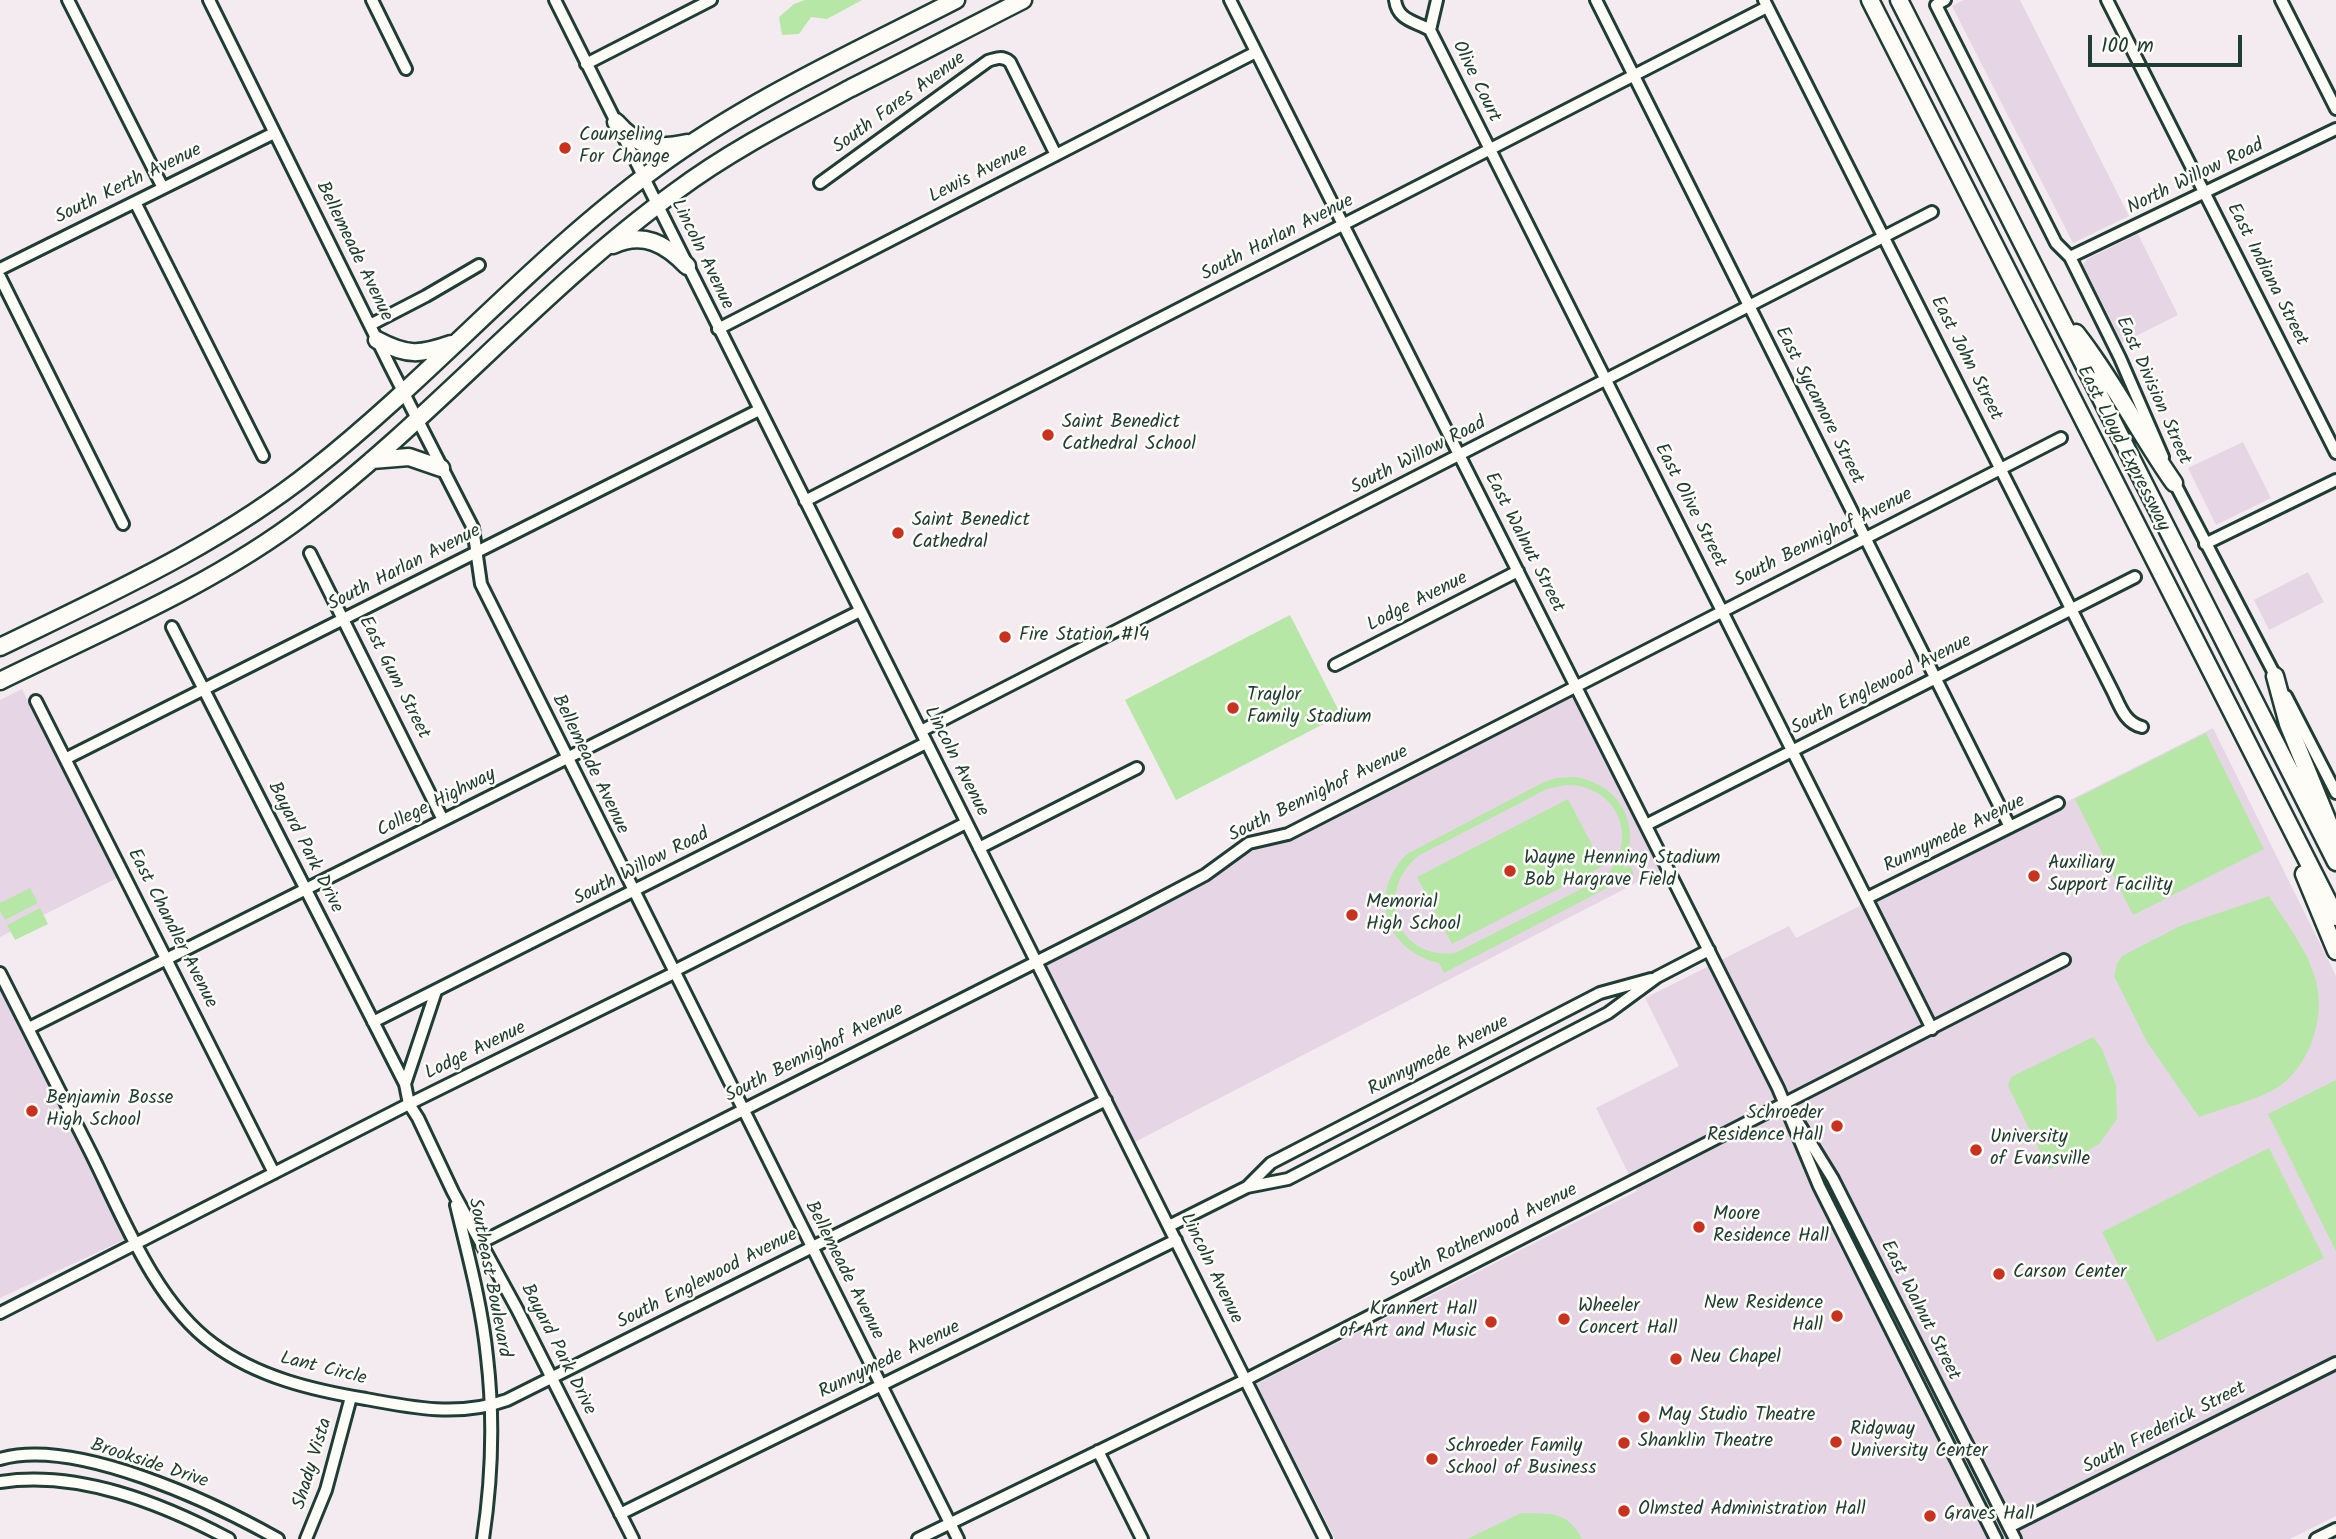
<!DOCTYPE html>
<style>
body{margin:0}
#map{position:relative;width:2336px;height:1539px;overflow:hidden;background:#f3ebef;font-family:Kalam,sans-serif}
canvas{display:block}
.scale{position:absolute;left:2088px;top:35px;width:154px;height:32px;box-sizing:border-box;border:4px solid #1f3d34;border-top:0;padding-left:9px;font-size:21px;line-height:24px;white-space:nowrap;color:#1f3d34;-webkit-text-stroke:5px #fdfcf7;paint-order:stroke}
</style>
<div id="map">
<canvas width="2336" height="1539"></canvas>
<div class="scale">100 m</div>
</div>
<script>
const c = document.querySelector('canvas').getContext('2d');
c.lineJoin = 'round';
function fill(path, color) { c.fillStyle = color; c.fill(path, 'evenodd'); }
function trace(path, color, width, dash) { c.strokeStyle = color; c.lineWidth = width; c.lineCap = dash ? 'butt' : 'round'; c.setLineDash(dash || []); c.stroke(path); }
function write(font, color, halo, rows, align = 'center') {
  c.font = font + ' Kalam,sans-serif'; c.lineWidth = 5; c.setLineDash([]); c.textBaseline = 'middle'; c.strokeStyle = halo; c.fillStyle = color; for (const [text, x, y, turn = 0] of rows) {
    c.save(); c.translate(x, y); c.rotate((+turn || 0) * Math.PI / 180); c.textAlign = isNaN(turn) ? turn : align; if (halo) c.strokeText(text, 0, 0); c.fillText(text, 0, 0); c.restore();
  }
}
const built = new Path2D(`
 M1964 0H2020L2129 216 2073 243 1952 6Z
 M2138 234 2178 315 2122 343 2083 265 2087 259Z
 M2243 442 2271 498 2216 525 2188 468Z
 M2308 572 2324 602 2269 630 2254 600Z
 M1575 685 1667 867 1129 1145 1036 962Z
 M22 689 117 878 0 937V700Z
 M2213 728 2336 976V1516L2290 1539H1335L1256 1384 1637 1191 1596 1108 1679 1066 1645 998 1789 926 1796 938Z
 M0 985 128 1238 0 1298Z`);
const green = new Path2D(`
 M805 0H862L827 19 811 17 799 34 782 35 779 17 794 4Z
 M1290 615 1341 715 1176 800 1125 700Z
 M2206 733 2264 849 2133 915 2075 799Z
 M1575 777C1622 785 1641 825 1624 868L1630 866 1634 874 1444 973 1439 963C1385 951 1367 893 1407 854L1542 783 1556 778ZM1565 785C1617 784 1641 838 1605 877L1455 953C1396 960 1374 893 1418 856L1547 789Z
 M1568 799 1603 866 1452 944 1417 877Z
 M30 888 38 903 5 920 0 911V903Z
 M2269 896C2300 945 2335 982 2311 1044 2304 1061 2292 1079 2275 1089 2257 1100 2220 1109 2199 1117L2147 1042 2114 976 2117 964 2122 956 2180 926Z
 M40 908 48 924 15 940 7 925Z
 M2093 1037 2102 1049 2116 1085 2117 1119 2099 1144 2074 1159 2049 1169 2008 1086 2011 1077Z
 M2336 1080V1251L2268 1114Z
 M2269 1148 2324 1258 2157 1342 2102 1232Z
 M1521 1513C1550 1514 1567 1510 1582 1539H1467Z`);
const minor = new Path2D(`
 M68 0 163 188
 M209 0 391 368 473 528 481 584 958 1539
 M372 0 406 69
 M555 0 1325 1539
 M1230 0 1778 1088 1819 1186 1996 1539
 M1395 0C1398 21 1415 21 1430 30
 M1437 0 1430 30 1932 1029
 M1596 0 2010 827
 M1764 0 2113 692C2120 706 2125 723 2142 727
 M1945 0 1936 5 2056 243 2070 257 2120 358 2163 457
 M2107 0 2336 453
 M2281 0 2336 109
 M586 64 711 0
 M820 183 988 61C996 58 1003 56 1010 62L1056 155
 M135 202 263 456
 M2070 257 2336 129
 M0 269 274 133
 M0 277 123 524
 M370 325 426 296 479 265
 M718 329 1256 52
 M2172 478 2278 681
 M805 501 1767 7
 M2205 544 2336 480
 M310 553 443 820
 M172 627 405 1084
 M1335 665 1518 571
 M2286 696 2336 793
 M36 701 274 1173
 M921 731 1932 212
 M67 758 759 410
 M1646 825 2135 577
 M979 848 1137 768
 M1867 898 2058 803
 M0 973C30 1033 61 1093 91 1153 122 1215 155 1302 213 1344 257 1377 312 1390 366 1399 413 1408 460 1417 507 1400L1106 1100
 M436 991 405 1084 409 1104 418 1118 453 1192 517 1309 633 1539
 M373 1022 926 743
 M29 1028 860 611
 M1796 1119 1833 1179 2015 1539
 M1247 1187 1271 1163 1600 993 1651 979
 M456 1205C468 1255 482 1306 487 1357 494 1417 492 1479 483 1539
 M1169 1226 1247 1187 1288 1179 1608 1013 1657 977 1709 950
 M482 1242 1131 914 1205 875 1249 843 1288 834 2061 438
 M0 1313 409 1104 674 973 676 970 966 823
 M1098 1451 1142 1539
 M0 1459C75 1437 212 1502 278 1539
 M0 1482C78 1470 161 1503 229 1539
 M620 1514 1176 1240
 M2009 1527 2336 1363
 M306 1539 326 1490 351 1397
 M918 1539 1245 1380 2064 960
 M2316 1539 2336 1529`);
const highway = new Path2D(`
 M1870 0 2336 917
 M1899 0 2336 862
 M616 122C638 147 655 150 687 143
 M613 245C643 231 666 244 687 266
 M2076 333C2113 380 2140 435 2174 483
 M377 340C407 356 420 355 451 344
 M372 460 409 457 441 468
 M0 647C109 594 219 545 314 469 433 375 533 258 656 168 748 100 855 52 956 0
 M2275 676 2288 724 2336 841
 M0 681C104 630 213 585 305 515 435 416 543 288 675 192 730 151 791 120 851 88 909 59 966 29 1023 0
 M2304 874 2336 951`);
const markers = [
 [565,148,7,"#c8321e"],
 [1048,435,7,"#c8321e"],
 [898,533,7,"#c8321e"],
 [1005,637,7,"#c8321e"],
 [1233,708,7,"#c8321e"],
 [1510,871,7,"#c8321e"],
 [2034,876,7,"#c8321e"],
 [1352,915,7,"#c8321e"],
 [32,1111,7,"#c8321e"],
 [1837,1126,7,"#c8321e"],
 [1976,1150,7,"#c8321e"],
 [1699,1227,7,"#c8321e"],
 [1999,1274,7,"#c8321e"],
 [1837,1316,7,"#c8321e"],
 [1564,1319,7,"#c8321e"],
 [1491,1322,7,"#c8321e"],
 [1676,1359,7,"#c8321e"],
 [1644,1417,7,"#c8321e"],
 [1836,1442,7,"#c8321e"],
 [1624,1443,7,"#c8321e"],
 [1432,1459,7,"#c8321e"],
 [1624,1511,7,"#c8321e"],
 [1930,1516,7,"#c8321e"]
];
const streetNames = [
 ["Olive Court",1475,82,64],
 ["South Fares Avenue",900,104,-36],
 ["Lewis Avenue",979,175,-27],
 ["North Willow Road",2196,178,-26],
 ["South Kerth Avenue",129,185,-26],
 ["South Harlan Avenue",1278,239,-27],
 ["Bellemeade Avenue",353,252,64],
 ["Lincoln Avenue",701,255,64],
 ["East Indiana Street",2266,275,63],
 ["East John Street",1965,359,63],
 ["East Division Street",2152,391,66],
 ["East Sycamore Street",1818,406,63],
 ["East Lloyd Expressway",2122,449,63],
 ["South Willow Road",1419,457,-27],
 ["East Olive Street",1689,506,63],
 ["South Bennighof Avenue",1824,539,-27],
 ["East Walnut Street",1523,543,63],
 ["South Harlan Avenue",405,569,-27],
 ["Lodge Avenue",1418,603,-27],
 ["East Gum Street",393,678,63],
 ["South Englewood Avenue",1882,686,-27],
 ["Lincoln Avenue",955,762,63],
 ["Bellemeade Avenue",589,765,64],
 ["South Bennighof Avenue",1319,795,-26],
 ["College Highway",437,804,-27],
 ["Runnymede Avenue",1955,835,-26],
 ["Bayard Park Drive",304,848,63],
 ["South Willow Road",642,868,-27],
 ["East Chandler Avenue",171,929,63],
 ["Lodge Avenue",476,1052,-26],
 ["South Bennighof Avenue",815,1054,-27],
 ["Runnymede Avenue",1439,1057,-27],
 ["South Rotherwood Avenue",1484,1237,-27],
 ["Lincoln Avenue",1210,1269,64],
 ["Bellemeade Avenue",843,1271,63],
 ["Southeast Boulevard",488,1278,79],
 ["South Englewood Avenue",708,1280,-27],
 ["East Walnut Street",1919,1311,63],
 ["Bayard Park Drive",557,1350,63],
 ["Runnymede Avenue",890,1361,-26],
 ["Lant Circle",323,1370,14],
 ["South Frederick Street",2165,1429,-27],
 ["Shady Vista",314,1464,-73],
 ["Brookside Drive",149,1465,18]
];
const poiNames = [
 ["Counseling",579,137],
 ["For Change",579,159],
 ["Saint Benedict",1062,424],
 ["Cathedral School",1062,446],
 ["Saint Benedict",912,522],
 ["Cathedral",912,544],
 ["Fire Station #14",1019,637],
 ["Traylor",1247,697],
 ["Family Stadium",1247,719],
 ["Wayne Henning Stadium",1524,860],
 ["Bob Hargrave Field",1524,882],
 ["Auxiliary",2048,865],
 ["Support Facility",2048,887],
 ["Memorial",1366,904],
 ["High School",1366,926],
 ["Benjamin Bosse",46,1100],
 ["High School",46,1122],
 ["Schroeder",1823,1115,"right"],
 ["Residence Hall",1823,1137,"right"],
 ["University",1990,1139],
 ["of Evansville",1990,1161],
 ["Moore",1713,1216],
 ["Residence Hall",1713,1238],
 ["Carson Center",2013,1274],
 ["New Residence",1823,1305,"right"],
 ["Hall",1823,1327,"right"],
 ["Wheeler",1578,1308],
 ["Concert Hall",1578,1330],
 ["Krannert Hall",1477,1311,"right"],
 ["of Art and Music",1477,1333,"right"],
 ["Neu Chapel",1690,1359],
 ["May Studio Theatre",1658,1417],
 ["Ridgway",1850,1431],
 ["University Center",1850,1453],
 ["Shanklin Theatre",1638,1443],
 ["Schroeder Family",1446,1448],
 ["School of Business",1446,1470],
 ["Olmsted Administration Hall",1638,1511],
 ["Graves Hall",1944,1516]
];
fill(built, '#e6d6e5');
fill(green, '#b6e7a7');
trace(minor, '#1f3d34', 16);
trace(highway, '#1f3d34', 21);
trace(minor, '#fdfcf7', 10);
trace(highway, '#fdfcf7', 16);
for (const [x, y, r, color] of markers) { const dot = new Path2D(); dot.arc(x, y, r, 0, 2 * Math.PI); c.fillStyle = color; c.fill(dot); trace(dot, '#fdfcf7', 2.5); }
write('19px', '#1f3d34', '#fdfcf7', streetNames);
write('19px', '#1f3d34', '#fdfcf7', poiNames, 'left');
</script>
